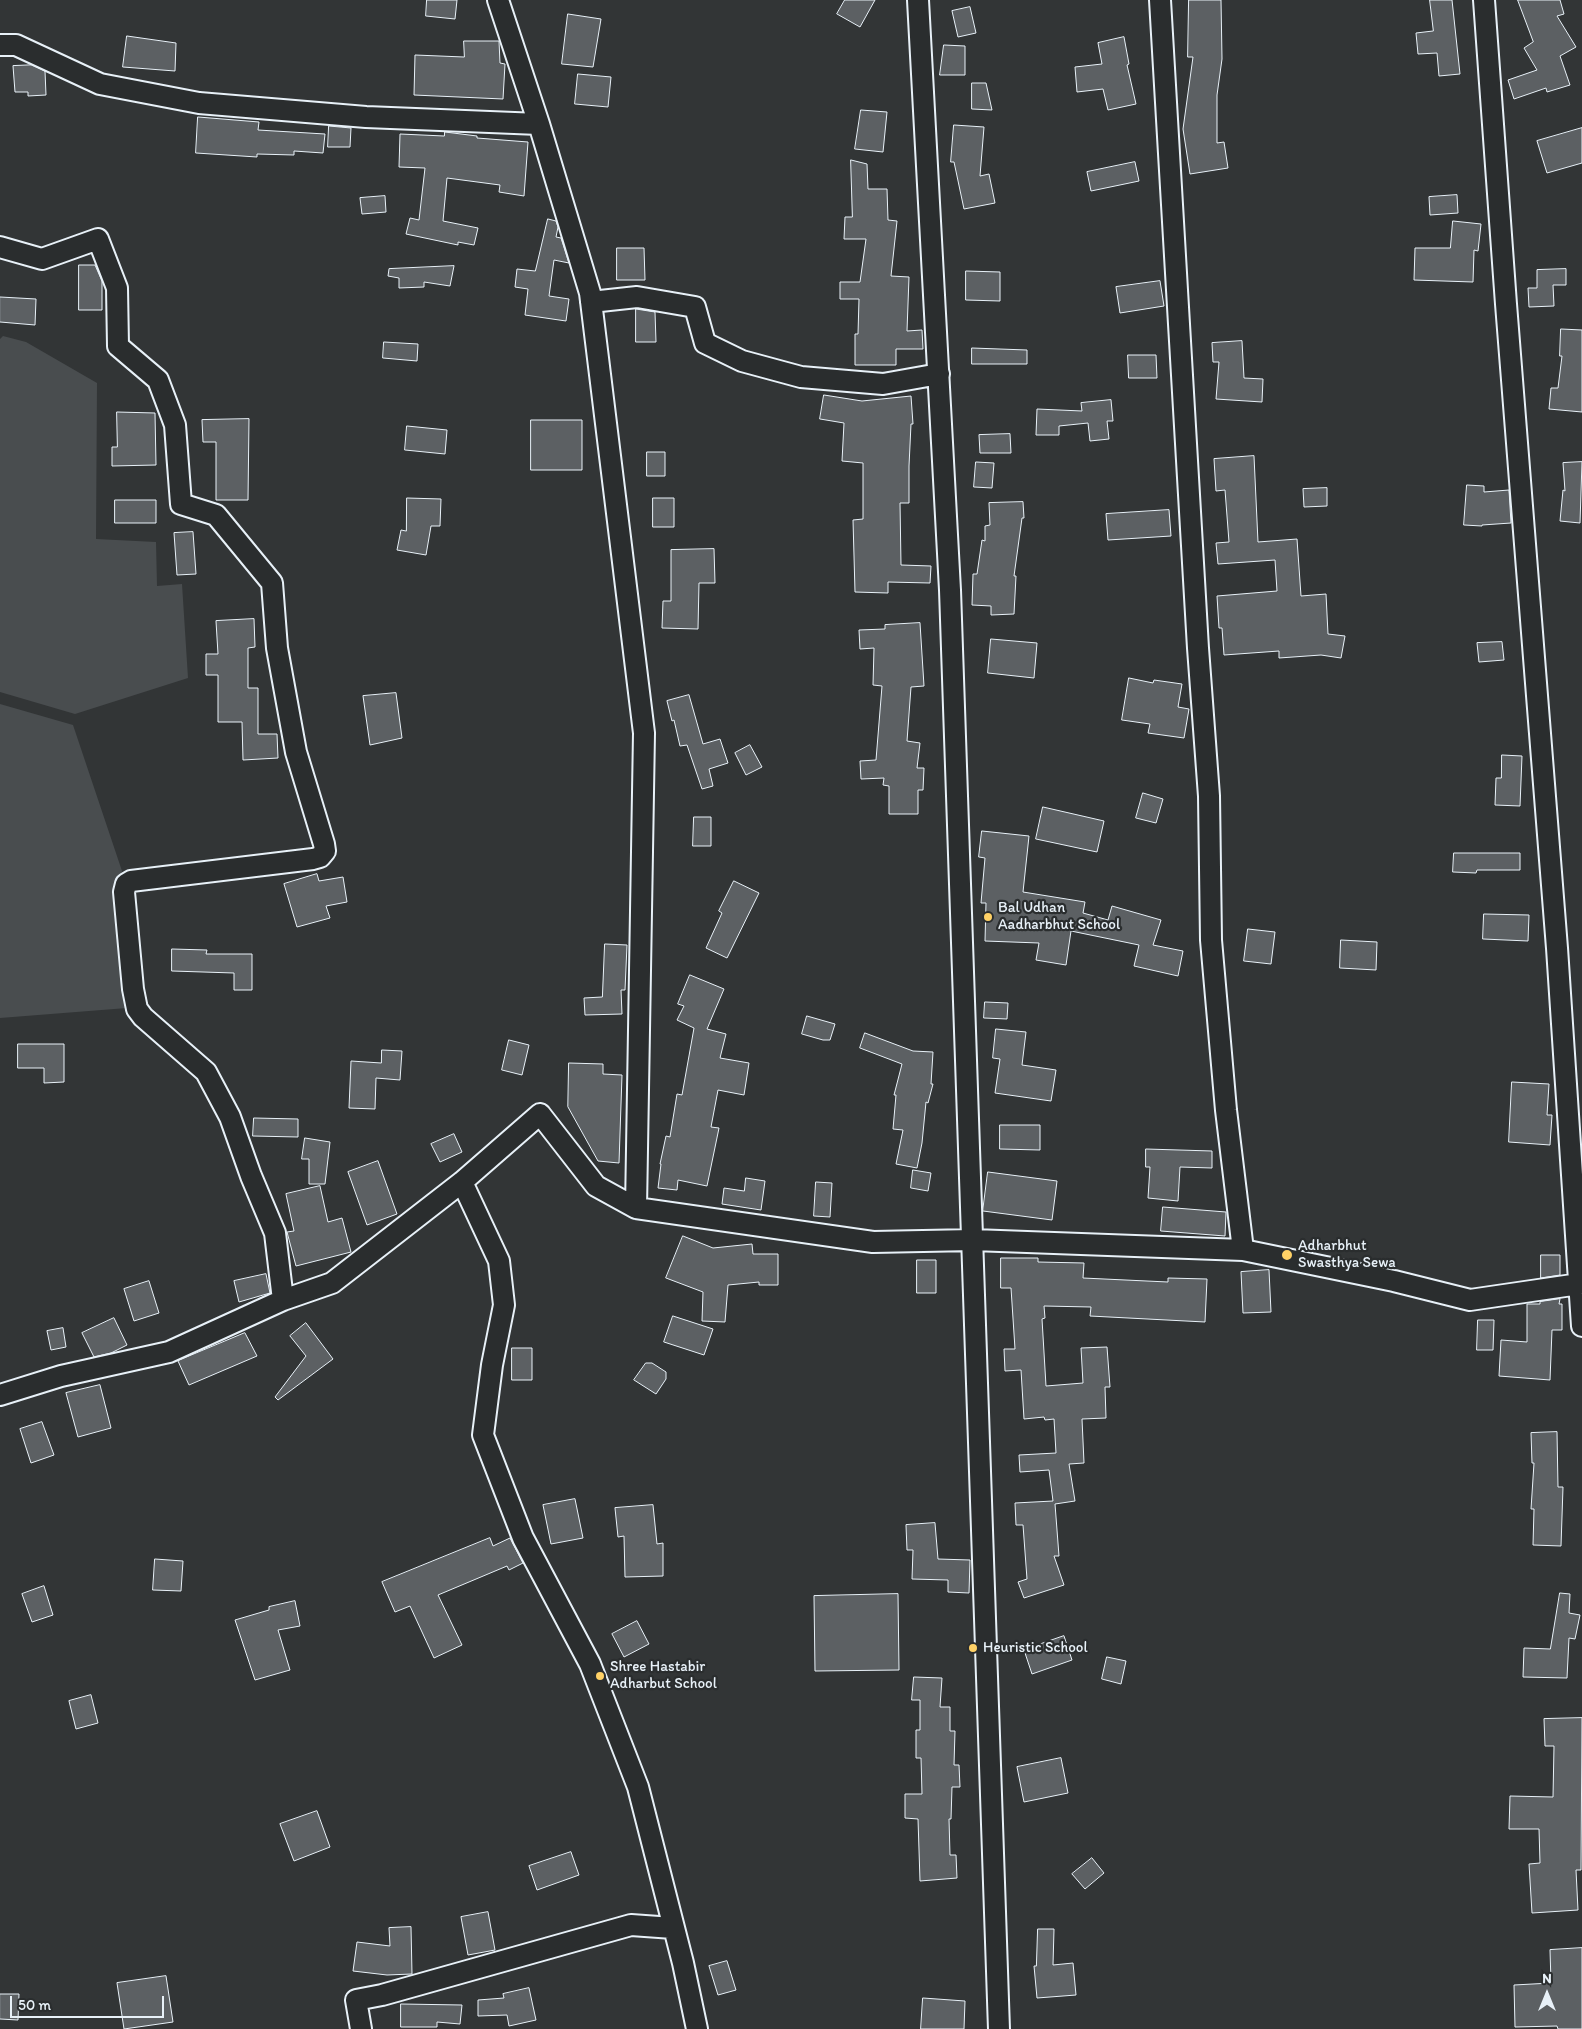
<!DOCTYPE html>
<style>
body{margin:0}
#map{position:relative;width:1582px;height:2029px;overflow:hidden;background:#323536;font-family:Itim,sans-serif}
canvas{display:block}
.north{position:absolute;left:1522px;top:1969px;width:50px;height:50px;-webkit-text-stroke:4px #2a2d2e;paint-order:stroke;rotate:0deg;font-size:14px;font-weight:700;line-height:20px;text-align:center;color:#e8f1f8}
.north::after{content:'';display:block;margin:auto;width:18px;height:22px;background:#e8f1f8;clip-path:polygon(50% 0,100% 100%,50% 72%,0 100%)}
.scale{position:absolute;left:10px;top:1996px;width:154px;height:22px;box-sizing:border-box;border:2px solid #e8f1f8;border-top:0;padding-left:6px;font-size:15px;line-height:18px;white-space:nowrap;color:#e8f1f8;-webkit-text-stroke:4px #2a2d2e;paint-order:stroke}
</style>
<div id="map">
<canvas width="1582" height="2029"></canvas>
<div class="north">N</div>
<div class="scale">50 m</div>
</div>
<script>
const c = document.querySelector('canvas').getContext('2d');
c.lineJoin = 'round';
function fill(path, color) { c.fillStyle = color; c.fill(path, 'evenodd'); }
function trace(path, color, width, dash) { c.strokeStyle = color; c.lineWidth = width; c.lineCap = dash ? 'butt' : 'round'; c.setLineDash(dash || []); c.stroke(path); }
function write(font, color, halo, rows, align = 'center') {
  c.font = font + ' Itim,sans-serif'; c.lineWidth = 4.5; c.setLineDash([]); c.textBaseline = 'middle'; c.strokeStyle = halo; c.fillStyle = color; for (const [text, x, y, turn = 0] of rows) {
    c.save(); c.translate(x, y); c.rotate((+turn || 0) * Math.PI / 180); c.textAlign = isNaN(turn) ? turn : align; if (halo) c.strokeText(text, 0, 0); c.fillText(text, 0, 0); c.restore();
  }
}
const green = new Path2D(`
 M3 336 26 342 97 383 96 539 156 542 157 586 182 584 188 678 75 714 0 692V339Z
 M0 704 73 725 122 871 116 891 127 1008 0 1018Z`);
const building = new Path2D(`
 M427 0H457L455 19 426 16Z
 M845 0H875L860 27 837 14Z
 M1189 0H1221L1222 59 1217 95V143L1224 142 1228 168 1190 174 1183 129 1193 57H1188Z
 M1430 0H1452L1460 74 1439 76 1437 53 1418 54 1416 33 1433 31Z
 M1518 0H1560L1564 14 1557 16 1576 47 1560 56 1570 85 1547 92 1546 88 1514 99 1508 80 1537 70 1524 48 1533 42Z
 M970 7 976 33 958 37 952 11Z
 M568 14 601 19 593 67 562 64Z
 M127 36 176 43 175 71 123 67Z
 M1124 37 1129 64 1127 65 1136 104 1108 110 1103 89 1077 92 1075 67 1102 64 1098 43Z
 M464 41H499L500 63 505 64 503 99 414 95 415 55 464 57Z
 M944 45 965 46V75H940Z
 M32 65 45 71 46 95 28 96V92H15L13 66Z
 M578 74 611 77 608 107 575 104Z
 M972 83H986L992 110 972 109Z
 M861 110 887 112 883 152 855 149Z
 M198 117 259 122 258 130 325 134 323 153 294 151V155L257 154V157L196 153Z
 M954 125 984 127 980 176 989 174 995 203 964 209 954 162H951Z
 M329 126 351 128 350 147H328Z
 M1582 128V163L1547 173 1537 141Z
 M445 132 477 136V138L528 142 524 196 499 192 500 185 447 178 443 221 478 228 474 245 458 242V245L406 234 410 218 419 220 425 168 399 167 400 134 444 136Z
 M851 160 867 164 868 189H887L888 220 897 221 891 276 909 277 907 331 922 330 923 349H896V365H855V334H858L859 299H840V282H860L866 239H844L845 217H852Z
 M1135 162 1139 181 1091 191 1087 172Z
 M1457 195 1458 213 1430 215 1429 197Z
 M385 196 386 212 362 214 360 198Z
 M548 219 556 221 558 227 556 237 561 238 569 263 554 260 549 296 569 299 566 321 525 315 528 289 515 287 517 269 535 271Z
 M1453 221 1481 224 1478 251 1474 250 1473 282 1414 280 1415 248H1450Z
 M617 248H644L645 280H617Z
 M79 265H95L102 281V310H79Z
 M454 266 450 286 424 282V287L399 288V278L388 276 389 269Z
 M1566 269V285H1553L1554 306 1529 307 1528 288H1537V270Z
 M966 271 1000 272V301L966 300Z
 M1160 281 1164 306 1120 313 1116 287Z
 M0 297 36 299 35 325 0 322Z
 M636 309 655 312 656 342H636Z
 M1561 329 1582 330V412L1549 409 1551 388H1558L1562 356H1560Z
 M1242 341 1244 378 1263 379 1262 402 1216 399 1219 362H1213L1212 343Z
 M384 342 418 344 417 361 383 358Z
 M972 348 1027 350V364H972Z
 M1128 355H1156L1157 378H1129Z
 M824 395 862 401 911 396 913 424H911L909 466V503H900L901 565 931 566 930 583 888 582V593L855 592 853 520 863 519V463L842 461 844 423 820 419Z
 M1111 400 1113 421H1107L1109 439 1090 441 1088 423 1059 426V435H1036L1037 409 1082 411 1081 403Z
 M117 412 155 413 156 465 112 466V447H117Z
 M249 419 248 500H216V442H203L202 420Z
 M531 420H582V470H531Z
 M407 426 447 430 445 454 405 450Z
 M1010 434 1011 453H980L979 435Z
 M647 452H665V476H647Z
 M1254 456 1258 542 1297 539 1301 596 1326 594 1328 634 1345 636 1341 658 1321 655 1279 658V651L1224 655 1222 628H1219L1217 596 1277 591 1275 560 1218 564 1216 543 1229 542 1225 490 1216 491 1214 459Z
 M976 462 994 463 992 488 974 487Z
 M1582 462 1580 523 1560 521 1563 490 1565 491 1563 463Z
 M1467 485 1484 486V492L1509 490 1511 523 1482 525V526L1464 525Z
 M1327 488V506L1304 507 1303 489Z
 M407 498 441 499 440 526H431L426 555 397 550 401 530 406 531Z
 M653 498H674V527H653Z
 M115 500H156V523H115Z
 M1023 502 1024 518H1022L1014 576H1016L1014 614 991 615V606L972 605 973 574H977L982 540 985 541V526L990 525 989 503Z
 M1169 510 1171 536 1108 540 1106 514Z
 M193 532 196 574 177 575 174 533Z
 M714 549 715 583H699L698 629 662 628 663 601H671V550Z
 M254 619 255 647 248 648V688H258V734H277L278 758 243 760 242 722H218V675H206V654H218L216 621Z
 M920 623 924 686 911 687 907 741 920 743 917 768H924L923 790H918V814H889V786L883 785 884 778 861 779 860 761 876 760 882 686 873 685 874 648 860 649 859 630 885 629V625Z
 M991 639 1037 643 1034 678 988 673Z
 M1502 642 1504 660 1479 662 1477 643Z
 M1129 678 1153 683 1154 680 1182 684 1178 707 1189 709 1184 738 1148 733 1150 724 1122 720Z
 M396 693 402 738 370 745 363 696Z
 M689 695 703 744 720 739 728 763 709 769 713 786 702 789 687 745 680 746 674 720 672 721 667 701Z
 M750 745 762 767 746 775 735 753Z
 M1502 755 1522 756 1520 806 1495 805 1496 778H1501Z
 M1143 793 1163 799 1156 823 1136 818Z
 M1043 807 1104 821 1097 852 1036 839Z
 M694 817H711V846H693Z
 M982 831 1029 836 1023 892 1085 902 1083 913 1108 920 1112 906 1161 920 1153 945 1183 951 1178 976 1134 966 1139 945 1071 931 1066 965 1036 960 1039 943 985 941 986 903H981L985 858 979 857Z
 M1454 853H1520V870H1477L1476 873 1453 872Z
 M317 874 319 881 343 877 347 902 326 906 330 918 297 927 284 884Z
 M734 881 759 893 727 958 706 948 722 913 719 911Z
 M1484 914 1529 915 1528 941 1483 939Z
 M1248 929 1275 932 1271 964 1244 961Z
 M1341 940 1377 942 1376 970 1340 968Z
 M605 944 627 945 625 990H621L622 1014 585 1015 584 998 602 997Z
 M172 949 207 950 206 954H252V990H234V973L172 971Z
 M690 975 724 989 707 1029 726 1034 720 1058 749 1063 744 1095 718 1090 711 1127 719 1128 707 1186 678 1180 677 1190 658 1188 661 1164H660L666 1136 670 1137 677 1094 682 1095 694 1028 677 1020 684 1006 678 1004Z
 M985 1002 1008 1003 1007 1019 984 1018Z
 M807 1016 835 1024 830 1040H823L802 1034Z
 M996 1029 1026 1032 1022 1065 1056 1070 1051 1101 995 1093 1000 1059 993 1058Z
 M865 1033 913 1051 933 1052 931 1084H933L928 1103 926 1102 922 1143 917 1168 896 1164 903 1130 893 1129 896 1095H894L902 1064 860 1048Z
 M509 1040 529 1045 522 1075 502 1070Z
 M18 1044H64V1082L44 1083V1068H18Z
 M382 1050 402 1051 400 1080 376 1078 375 1109 349 1108 351 1061 381 1063Z
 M569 1063 603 1064V1074L622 1075 619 1163 598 1161 568 1107Z
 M1512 1082 1549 1084 1547 1115H1552L1550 1145 1509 1142Z
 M254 1118 298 1119V1137L253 1136Z
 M1000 1125H1040V1150L1000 1149Z
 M454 1134 462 1152 440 1162 431 1144Z
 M305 1138 330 1142 325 1184H309V1159H302Z
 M1146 1149 1212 1151V1168L1180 1167 1178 1201 1148 1198 1150 1167H1146Z
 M378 1161 397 1214 367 1225 348 1172Z
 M913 1170 931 1173 928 1191 911 1188Z
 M988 1172 1057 1181 1052 1220 983 1211Z
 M746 1178 765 1181 761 1210 722 1204 724 1188 744 1191Z
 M816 1182 832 1183 830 1217 814 1216Z
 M320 1186 328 1222 342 1218 351 1252 296 1266 287 1232 294 1231 286 1194Z
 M1163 1207 1226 1212 1225 1236 1161 1231Z
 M683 1236 713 1248 752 1244 753 1254H778V1285H759V1282L728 1285 725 1322 702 1321 703 1292 666 1278Z
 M1541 1255H1560V1275L1541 1278Z
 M1001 1258H1038V1262L1084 1263 1083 1278 1168 1282V1278L1207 1279 1205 1322 1090 1316 1091 1307 1044 1306 1045 1318 1042 1319 1046 1386 1083 1383 1081 1348 1107 1347 1110 1387H1105L1106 1418 1082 1419 1084 1463 1069 1464 1075 1501 1055 1504 1059 1556H1054L1064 1585 1024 1598 1018 1582 1027 1579 1023 1525H1016L1015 1503 1053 1501 1049 1470 1020 1472 1019 1455 1056 1453 1054 1419 1045 1420 1044 1417 1024 1419 1021 1370 1005 1371 1004 1349H1015L1011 1288H1001Z
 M917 1260H936V1293H917Z
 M1269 1270 1271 1312 1243 1313 1241 1272Z
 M266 1274 270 1293 239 1302 234 1281Z
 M149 1281 159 1313 134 1321 124 1289Z
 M1560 1299 1559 1304H1562V1330H1552L1550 1380 1499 1376 1501 1340 1527 1342V1304H1540V1302Z
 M673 1316 713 1329 704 1355 664 1342Z
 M114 1318 127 1345 111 1353 94 1357 82 1333Z
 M1478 1320H1494L1493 1350H1477Z
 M306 1323 333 1359 278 1400 275 1397 306 1356 290 1336Z
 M63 1328 66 1347 51 1350 47 1331Z
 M245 1333 257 1356 189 1385 178 1361Z
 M512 1348H532V1380H512Z
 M646 1363H652L666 1372V1379L656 1394 634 1380Z
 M100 1385 111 1428 78 1437 66 1393Z
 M42 1422 54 1455 31 1463 20 1429Z
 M1557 1432 1558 1487H1563L1561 1546 1533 1545 1534 1509H1531L1534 1463H1532L1531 1433Z
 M575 1499 583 1538 551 1544 543 1505Z
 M653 1505 657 1544 663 1543V1576L625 1577 624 1536 618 1537 615 1508Z
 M935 1523 938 1559 970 1560 969 1593 948 1592V1580L912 1579 913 1550H907L906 1525Z
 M490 1538 493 1546 510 1538 523 1563 509 1570 507 1566 438 1595 462 1645 434 1658 410 1606 395 1612 382 1582Z
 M155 1559 183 1561 181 1591 153 1590Z
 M44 1586 53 1615 32 1622 22 1594Z
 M1560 1593 1570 1594 1569 1613 1580 1615 1575 1639 1569 1638 1567 1678 1523 1677 1524 1648 1550 1649Z
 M898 1594 899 1670 815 1671 814 1596Z
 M295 1601 300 1626 278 1630 290 1670 255 1680 235 1620 269 1610V1607Z
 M637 1621 649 1644 624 1657 612 1634Z
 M1064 1636 1072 1660 1032 1674 1024 1650Z
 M1107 1657 1126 1661 1121 1684 1102 1679Z
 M914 1677 942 1678 940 1707H950V1731H955L954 1765H959L960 1787H952L951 1819H949L950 1855H956L957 1878 920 1881 918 1819 905 1818V1794H922L921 1758H916V1730H920V1700H912Z
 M91 1695 98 1723 76 1729 69 1701Z
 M1582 1718 1581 1870H1576L1578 1910 1532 1913 1529 1864 1540 1863 1539 1829H1509L1510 1796 1553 1797 1554 1746H1545L1544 1719Z
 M1061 1758 1068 1793 1024 1802 1017 1767Z
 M317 1811 330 1847 294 1861 280 1824Z
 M571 1852 579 1875 537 1890 529 1866Z
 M1092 1858 1104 1873 1085 1889 1072 1874Z
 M488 1912 495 1950 468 1955 461 1917Z
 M411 1927 412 1974 387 1975 353 1971 357 1942 390 1946 389 1928Z
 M1038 1929H1054L1053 1965 1073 1963 1076 1995 1037 1998 1034 1966H1036Z
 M1582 1948V2029H1558L1557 2026 1515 2027 1514 1985 1551 1983 1550 1950Z
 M727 1961 736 1990 718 1995 709 1966Z
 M166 1976 173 2022 124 2029 117 1983Z
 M529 1988 536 2020 509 2026 507 2015 478 2016V2000L504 1998 503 1994Z
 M0 1994H19L18 2020 0 2019Z
 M923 1998 965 2001 964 2029H921Z
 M401 2004 462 2005 460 2024 437 2022V2027H401Z`);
const minor = new Path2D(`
 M498 0 539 124 590 293 644 733 636 1208
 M918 0 950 590 999 2029
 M1160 0 1198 648 1209 796 1211 940 1226 1110 1243 1250
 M1484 0 1506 304 1557 948 1582 1326
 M0 45H16L100 84 199 103 366 117 539 124
 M0 247 42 259 98 239 117 288 118 346 158 380 175 425 181 504 216 515 272 583 277 648 296 752 324 844 325 851 320 857 313 859 131 881 126 884 124 892 133 989 137 1009 143 1017 206 1072 230 1117 251 1176 275 1233 283 1300
 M591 302 637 297 695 307 705 343 742 361 801 377 883 384 939 374
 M462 1182 499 1261 504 1305 492 1365 483 1435 523 1538 590 1664 638 1787 683 1963 697 2029
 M0 1395 61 1376 169 1352 283 1300 332 1283 462 1182 540 1114 596 1186 636 1208 873 1242 973 1240 1243 1250 1394 1281 1470 1300 1579 1284
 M361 2029 356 2000 382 1995 631 1925 673 1928`);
const markers = [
 [988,917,5,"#ffd166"],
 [1287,1255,6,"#ffd166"],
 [973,1648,5,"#ffd166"],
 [600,1676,5,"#ffd166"]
];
const poiNames = [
 ["Bal Udhan",998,908],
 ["Aadharbhut School",998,925],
 ["Adharbhut",1298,1246],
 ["Swasthya Sewa",1298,1263],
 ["Heuristic School",983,1648],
 ["Shree Hastabir",610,1667],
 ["Adharbut School",610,1684]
];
fill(green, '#494d4f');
fill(building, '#5c6063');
trace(building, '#e8f1f8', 1);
trace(minor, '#e8f1f8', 24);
trace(minor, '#2a2d2e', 20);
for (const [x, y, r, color] of markers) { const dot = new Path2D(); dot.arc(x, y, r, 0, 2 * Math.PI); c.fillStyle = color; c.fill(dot); trace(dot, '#2a2d2e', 2); }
write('15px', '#e8f1f8', '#2a2d2e', poiNames, 'left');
</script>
